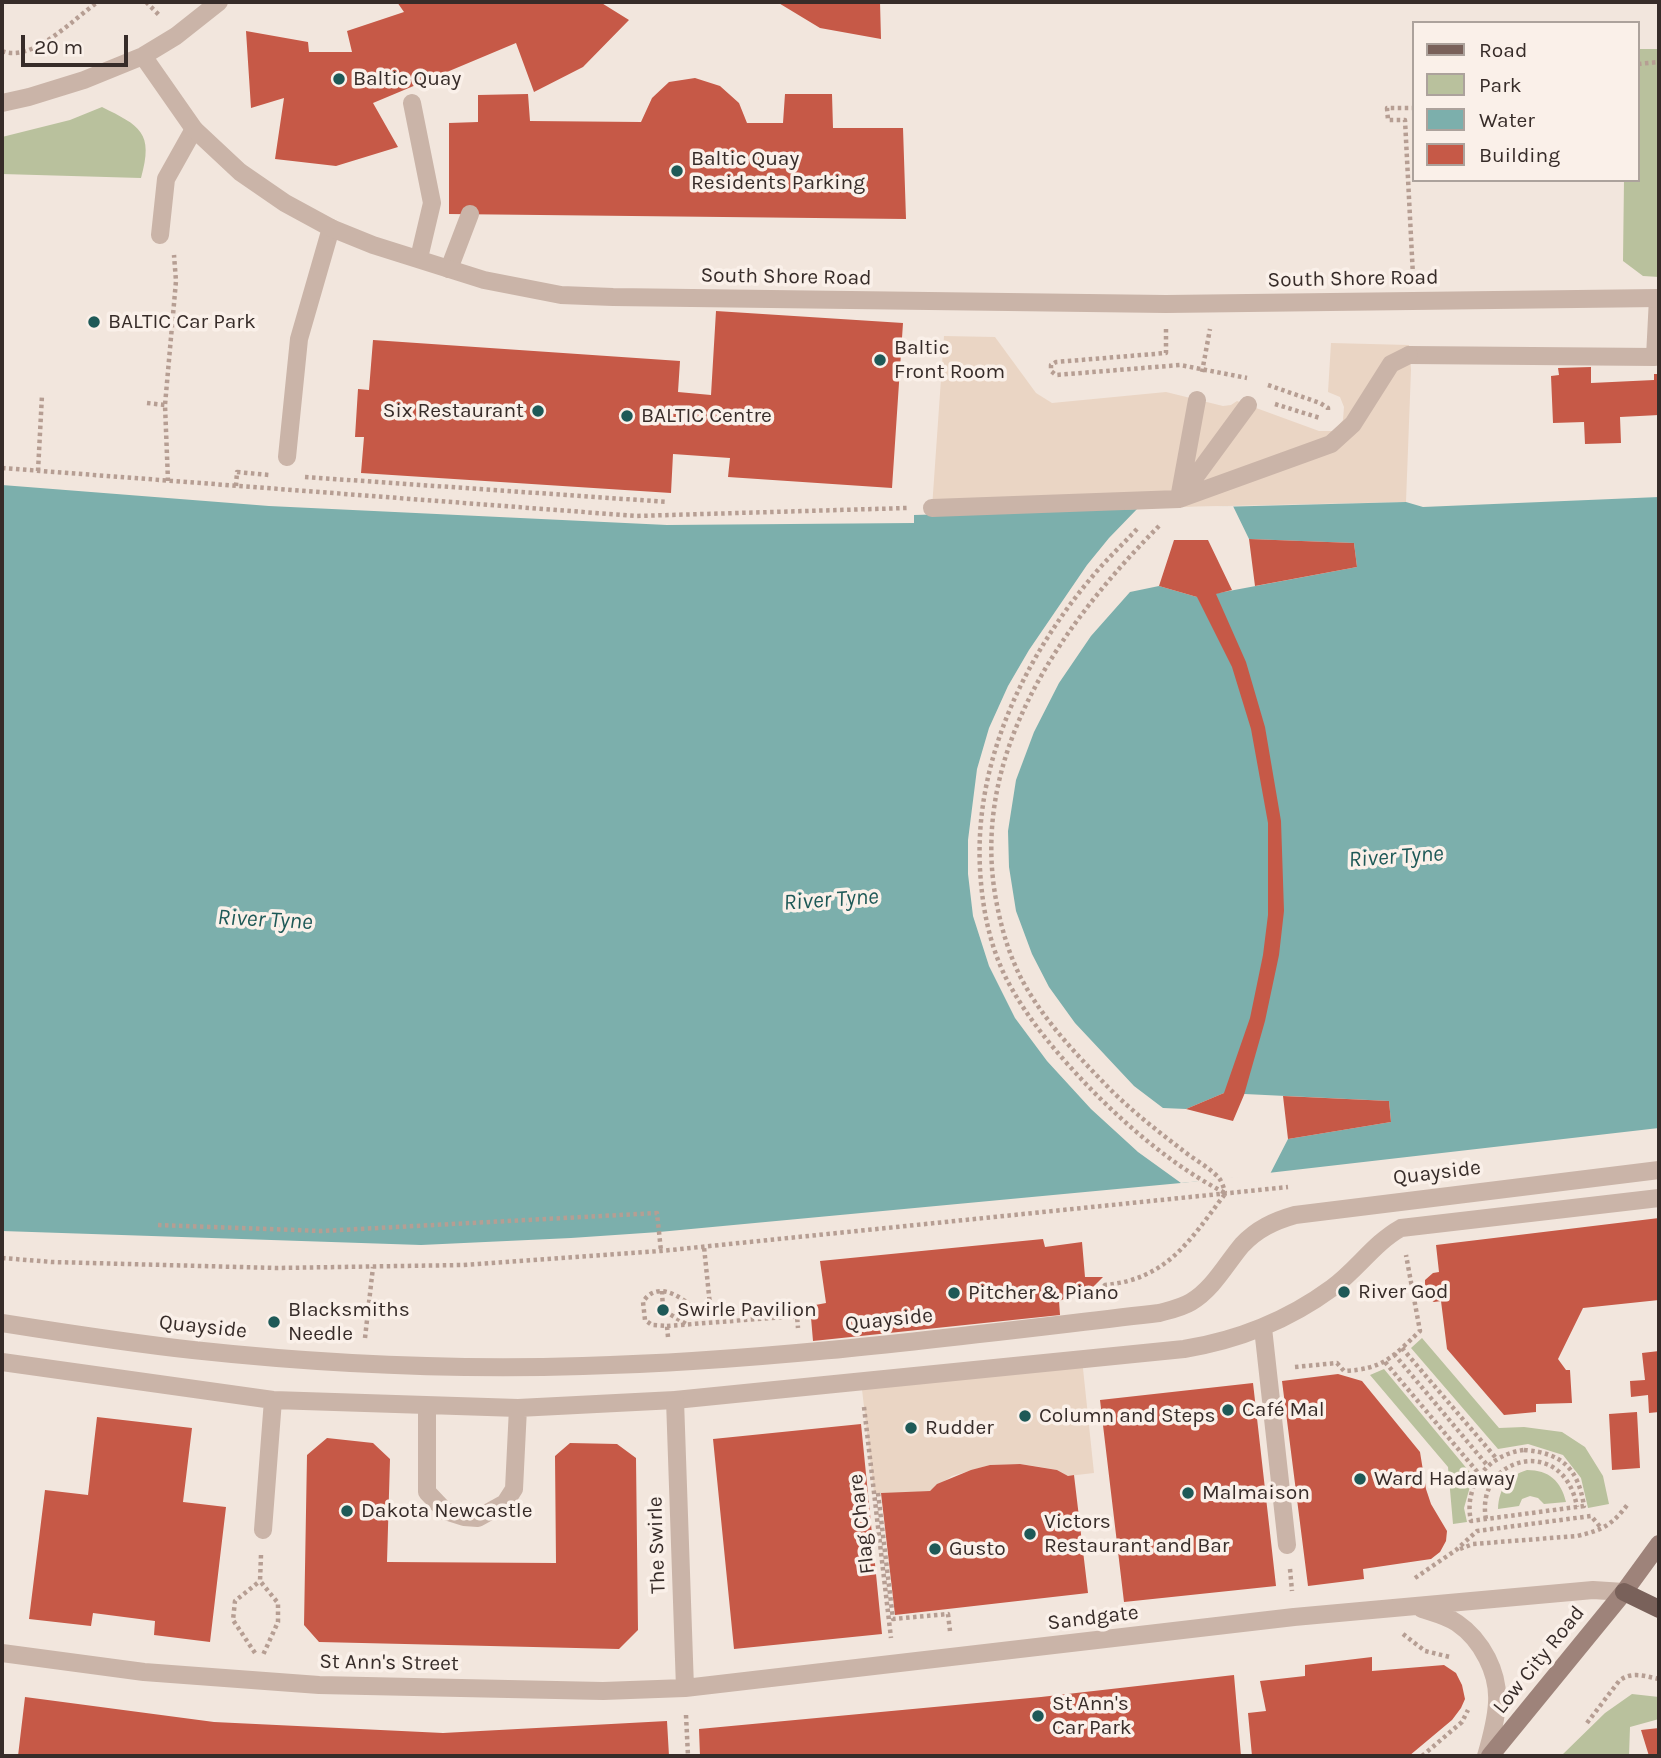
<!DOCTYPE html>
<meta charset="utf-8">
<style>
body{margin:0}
#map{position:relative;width:1661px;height:1758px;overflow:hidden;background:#f2e6dd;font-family:Karla,sans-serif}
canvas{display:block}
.frame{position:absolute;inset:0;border:4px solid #372c29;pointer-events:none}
.legend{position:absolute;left:1412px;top:21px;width:228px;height:161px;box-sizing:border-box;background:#faf0e9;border:2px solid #aca29c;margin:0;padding:9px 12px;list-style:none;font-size:21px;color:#372c29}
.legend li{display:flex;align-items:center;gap:14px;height:35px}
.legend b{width:35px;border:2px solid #aca29c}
.scale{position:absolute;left:21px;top:35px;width:107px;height:32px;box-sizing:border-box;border:4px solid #372c29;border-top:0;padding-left:9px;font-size:21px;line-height:24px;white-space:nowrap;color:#372c29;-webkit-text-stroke:5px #faf0e9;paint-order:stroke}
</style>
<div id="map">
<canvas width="1661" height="1758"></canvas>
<div class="frame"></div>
<ul class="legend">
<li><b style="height:9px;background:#79615a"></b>Road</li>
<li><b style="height:19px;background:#b9c19d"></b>Park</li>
<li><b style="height:19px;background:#7cafac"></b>Water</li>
<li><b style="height:19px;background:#c65947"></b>Building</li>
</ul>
<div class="scale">20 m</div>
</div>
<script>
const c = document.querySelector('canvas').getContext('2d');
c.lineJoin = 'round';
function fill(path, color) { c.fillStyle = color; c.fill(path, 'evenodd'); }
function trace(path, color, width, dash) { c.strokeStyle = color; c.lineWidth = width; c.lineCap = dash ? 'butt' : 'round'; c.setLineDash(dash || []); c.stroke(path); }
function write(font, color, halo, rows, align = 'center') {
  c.font = font + ' Karla,sans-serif'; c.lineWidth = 7; c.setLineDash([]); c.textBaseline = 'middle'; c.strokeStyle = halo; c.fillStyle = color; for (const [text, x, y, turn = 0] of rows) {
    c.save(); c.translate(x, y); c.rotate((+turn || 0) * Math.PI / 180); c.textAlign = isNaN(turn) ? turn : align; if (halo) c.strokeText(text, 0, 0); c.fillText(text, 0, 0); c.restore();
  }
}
const green = new Path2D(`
 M1638 49H1659V277L1643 276 1623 261 1624 180H1638Z
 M102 107C140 126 154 132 141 178L2 174V137L70 120Z
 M1422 1338 1499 1428 1524 1427 1562 1432 1585 1447 1603 1476 1609 1504 1588 1508 1581 1478 1563 1455 1528 1444 1498 1449 1411 1348Z
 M1384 1369 1473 1476 1464 1508 1467 1522 1453 1524 1448 1467 1370 1375Z
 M1527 1470C1549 1470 1561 1481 1566 1502L1544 1504 1538 1498 1530 1496 1522 1499 1519 1506 1498 1509C1499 1488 1508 1476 1527 1470Z
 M1632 1694 1659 1697V1719L1630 1727 1629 1756H1561L1605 1713Z`);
const plaza = new Path2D(`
 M944 336 995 337 1036 393 1052 403 1166 392 1223 406 1231 405 1237 401 1319 431H1334L1343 420 1344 407 1340 397 1328 392 1331 343 1409 345 1411 370 1406 502 1138 508H932Z
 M1082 1359 1094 1473 1068 1476 1057 1470 1040 1467 1020 1464 990 1465 952 1476 930 1491 905 1493H874L861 1381Z`);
const water = new Path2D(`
 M2 485 269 506 667 525 914 523V515L1406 502 1423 507 1659 497V1128L1181 1183 659 1232 571 1238 421 1245 2 1231Z`);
const pier = new Path2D(`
 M1233 506 1249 539 1354 543 1357 567 1197 597 1159 586 1130 592 1091 636 1059 683 1034 732 1016 780 1008 831 1009 867 1016 911 1032 954 1049 987 1075 1023 1134 1086 1163 1108 1186 1109 1224 1093 1389 1101 1391 1122 1288 1139 1270 1174 1181 1183 1138 1152 1091 1109 1047 1061 1015 1018 989 966 973 916 968 874V840L977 769 989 728 1008 686 1029 650 1087 565 1109 538 1138 508Z`);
const building = new Path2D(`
 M397 2H600L629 20 583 67 534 92 516 43 373 103 398 147 336 166 275 159 284 98 251 108 246 31 308 42 309 52H352L347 31 404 12Z
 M777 2H880L881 39 820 28Z
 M695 78 720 86 739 103 747 123H783L785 94H832L833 128H903L906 219 449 214V123L478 122V95L528 94 530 121 641 122 652 98 669 82Z
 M716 311 903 323 892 488 728 477 730 458 673 454 671 493 361 473 364 437H355L358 389 369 390 373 340 680 361 678 392 711 395Z
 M1591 367V383L1654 380V374H1659V415L1620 417 1621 443 1585 444 1584 422 1553 423 1551 376 1559 375 1558 368Z
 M1249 539 1354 543 1357 567 1255 586Z
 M1174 540H1208L1232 590 1216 594 1246 662 1265 727 1281 821 1284 911 1279 955 1265 1021 1244 1095 1233 1121 1186 1109 1224 1093 1250 1018 1263 955 1268 915V823L1251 729 1232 667 1197 597 1159 586Z
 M1283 1096 1389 1101 1391 1122 1288 1139Z
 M1659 1218V1300L1583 1308 1558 1359 1566 1370H1570L1572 1403 1536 1404V1412L1504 1415 1447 1349 1441 1301 1434 1302 1429 1299 1425 1289V1280L1433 1273 1439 1272 1436 1245Z
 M1043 1239 1045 1247 1082 1242 1085 1277H1103L1091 1289 1059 1301 1060 1315 813 1341 810 1306 826 1303 820 1261Z
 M1659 1351V1412L1649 1413 1648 1395 1631 1397 1630 1381 1645 1380 1642 1353Z
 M1338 1374 1362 1381 1420 1452 1426 1489 1431 1504 1447 1531 1446 1541 1440 1552 1431 1559 1363 1569 1364 1579 1308 1586 1282 1381Z
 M1253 1383 1276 1586 1124 1602 1100 1400Z
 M1637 1412 1640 1468 1612 1470 1609 1414Z
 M97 1417 192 1428 183 1502 226 1507 210 1642 154 1635 155 1621 93 1613 91 1626 29 1619 45 1490 88 1495Z
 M861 1424 882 1634 734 1649 713 1439Z
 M327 1438 373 1443 390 1459 387 1562 556 1563 555 1456 570 1443 617 1444 636 1458 638 1630 619 1649 319 1642 304 1625 307 1455Z
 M1020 1464 1057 1470 1068 1476 1074 1475 1088 1593 895 1615 881 1493 930 1491 937 1484 971 1470 990 1465Z
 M1372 1657V1671L1444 1665 1456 1673 1462 1685 1465 1699 1461 1708 1452 1720 1409 1756H1252L1248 1713 1266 1711 1260 1681 1305 1676V1665Z
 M1234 1675 1241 1756H700L699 1729 1041 1697Z
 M25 1697 214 1722 443 1733 667 1721 669 1756H18Z
 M1659 1728V1756H1649L1641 1730Z`);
const path = new Path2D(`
 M146 2 160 16
 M2 51C33 63 74 18 98 2
 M1638 64 1659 62
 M1413 276 1405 120H1388L1387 108H1414
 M1166 329V353L1056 362 1051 365V371L1056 375 1180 365 1247 378
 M1202 372 1210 329
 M1268 385 1320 403 1328 408V413
 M147 403 165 405
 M1275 404 1320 418
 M2 468 636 516 907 508
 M38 471 42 395
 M305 477 668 502
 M168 481 165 405 176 281 174 255
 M236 486 237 472 269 475
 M1159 526C1060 626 967 757 997 905 1002 931 1010 957 1022 980 1043 1019 1074 1052 1105 1084 1128 1108 1155 1129 1181 1149 1193 1159 1209 1167 1219 1178 1222 1182 1224 1188 1225 1193
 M1137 529C1124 543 1110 556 1097 571 1027 652 974 759 980 869 982 906 989 943 1005 976 1025 1016 1055 1051 1084 1082 1125 1125 1173 1166 1225 1193
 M158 1225 322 1231 657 1213 661 1251
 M2 1258 52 1262 277 1268 463 1265 661 1251 1288 1187
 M662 1291 663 1310 686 1324
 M1100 1292 1105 1285C1168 1279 1190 1240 1225 1194
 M667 1326 797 1316 798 1328
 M668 1337 667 1326 652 1325 645 1320 643 1302C656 1281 679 1295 692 1307L710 1305 704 1247
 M365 1338 373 1267
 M1402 1348 1496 1458
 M1394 1354 1487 1465
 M1385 1362 1480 1475
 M1295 1367 1337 1363 1344 1371C1384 1369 1392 1357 1420 1331L1406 1255
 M864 1407 891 1638
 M1524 1450C1563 1453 1578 1469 1584 1506L1471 1521C1463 1485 1489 1454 1524 1450Z
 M878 1493 893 1619 948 1614 950 1631
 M1486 1519C1474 1457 1564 1433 1577 1507
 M1460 1549 1473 1544 1577 1536C1603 1530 1612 1525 1628 1504
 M261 1555 260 1581 278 1603V1622L263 1655
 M1290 1569 1292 1591
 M1415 1578 1456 1550 1477 1531 1591 1516 1602 1529
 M1403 1634 1425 1651 1450 1657
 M255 1653 233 1620 235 1601 260 1581
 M686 1715 688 1756
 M1587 1723 1619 1681C1631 1671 1645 1676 1659 1679
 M1422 1756 1462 1722 1468 1710`);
const lane = new Path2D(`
 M160 235 166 179 194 129
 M449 269 470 214
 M1409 355 1655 357 1658 298
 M287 457 299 339 331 228
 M2 1323C65 1333 129 1343 193 1350 322 1364 453 1370 583 1366 776 1361 968 1335 1159 1313 1170 1310 1181 1308 1191 1302 1213 1289 1226 1264 1242 1245 1257 1229 1274 1221 1295 1215L1659 1170
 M1263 1328 1287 1545
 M2 1362 273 1400 518 1408 675 1400 1184 1349C1239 1340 1287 1321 1332 1288 1357 1270 1374 1243 1401 1228L1659 1198
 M427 1406V1492L445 1511 464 1517 478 1518 505 1503 514 1489 518 1408
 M263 1530 273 1400`);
const street = new Path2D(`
 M143 56 194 129 240 172 285 203 331 228 373 245 484 280 561 295 613 297 1166 304 1659 298
 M2 103 29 97 84 80 143 56 176 36 219 2
 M412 103 432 203 419 258
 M1180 493 1197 400
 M1179 499 1248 405
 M932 508 1179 499 1331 444 1353 424 1391 364 1409 355
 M675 1400 685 1688
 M1422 1609C1434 1613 1447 1616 1457 1623 1482 1640 1499 1673 1497 1703 1496 1721 1491 1739 1486 1756
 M2 1653 144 1672 319 1685 603 1691 685 1688 1294 1617 1593 1590 1624 1592`);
const secondary = new Path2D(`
 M1490 1756 1624 1592 1659 1544`);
const primary = new Path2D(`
 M1624 1592 1659 1609`);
const markers = [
 [339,79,7,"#1e5957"],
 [677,171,7,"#1e5957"],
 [94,322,7,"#1e5957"],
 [880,360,7,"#1e5957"],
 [538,411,7,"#1e5957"],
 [627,416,7,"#1e5957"],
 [1344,1292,7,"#1e5957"],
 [954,1293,7,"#1e5957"],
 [663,1310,7,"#1e5957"],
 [274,1322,7,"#1e5957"],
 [1228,1410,7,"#1e5957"],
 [1025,1416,7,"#1e5957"],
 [911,1428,7,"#1e5957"],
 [1360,1479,7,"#1e5957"],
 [1188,1493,7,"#1e5957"],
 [347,1511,7,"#1e5957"],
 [1030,1534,7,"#1e5957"],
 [935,1549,7,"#1e5957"],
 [1038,1716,7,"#1e5957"]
];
const poiNames = [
 ["Baltic Quay",353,79],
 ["Baltic Quay",691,159],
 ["Residents Parking",691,183],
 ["BALTIC Car Park",108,322],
 ["Baltic",894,348],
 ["Front Room",894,372],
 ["Six Restaurant",524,411,"right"],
 ["BALTIC Centre",641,416],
 ["River God",1358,1292],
 ["Pitcher & Piano",968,1293],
 ["Blacksmiths",288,1310],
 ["Needle",288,1334],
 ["Swirle Pavilion",677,1310],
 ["Café Mal",1242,1410],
 ["Column and Steps",1039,1416],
 ["Rudder",925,1428],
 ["Ward Hadaway",1374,1479],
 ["Malmaison",1202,1493],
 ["Dakota Newcastle",361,1511],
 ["Victors",1044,1522],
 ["Restaurant and Bar",1044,1546],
 ["Gusto",949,1549],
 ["St Ann's",1052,1704],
 ["Car Park",1052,1728]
];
const streetNames = [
 ["South Shore Road",786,277,1],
 ["South Shore Road",1353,279,-1],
 ["Quayside",1437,1173,-7],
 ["Quayside",889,1320,-6],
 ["Quayside",203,1327,6],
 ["Flag Chare",862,1524,-97],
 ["The Swirle",657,1545,-92],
 ["Sandgate",1093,1618,-7],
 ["Low City Road",1539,1660,-51],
 ["St Ann's Street",389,1663,1]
];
const waterNames = [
 ["River Tyne",1396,857,-4],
 ["River Tyne",831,900,-4],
 ["River Tyne",265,920,3]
];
fill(green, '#b9c19d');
fill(plaza, '#ead5c4');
fill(water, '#7cafac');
fill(pier, '#f2e6dd');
fill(building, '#c65947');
trace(path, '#b69e93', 4.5, [3.5, 3.5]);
trace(lane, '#cab4a8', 18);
trace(street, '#cab4a8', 18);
trace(secondary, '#9e837a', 18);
trace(primary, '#79615a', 18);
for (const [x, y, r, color] of markers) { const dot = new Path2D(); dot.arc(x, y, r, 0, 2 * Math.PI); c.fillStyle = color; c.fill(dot); trace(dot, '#faf0e9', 2.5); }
write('21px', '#372c29', '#faf0e9', poiNames, 'left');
write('21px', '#372c29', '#faf0e9', streetNames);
write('italic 23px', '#1e5957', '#faf0e9', waterNames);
</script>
